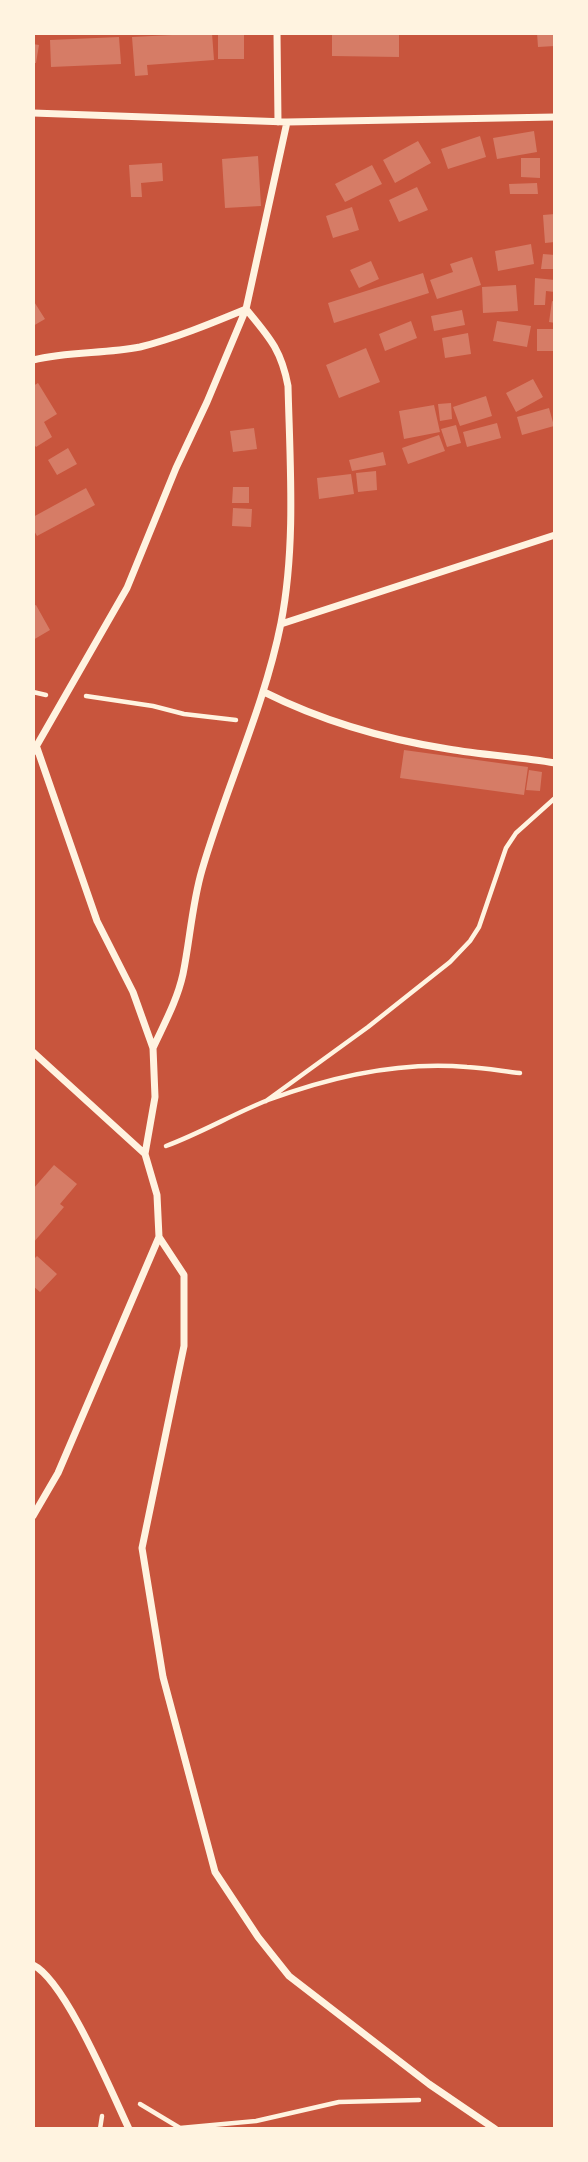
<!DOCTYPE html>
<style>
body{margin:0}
#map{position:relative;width:588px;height:2162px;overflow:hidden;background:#c8553d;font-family:"Alegreya Sans",sans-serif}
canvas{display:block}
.frame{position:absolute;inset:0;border:35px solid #fff3e0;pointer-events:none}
</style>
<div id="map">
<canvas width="588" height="2162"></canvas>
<div class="frame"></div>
</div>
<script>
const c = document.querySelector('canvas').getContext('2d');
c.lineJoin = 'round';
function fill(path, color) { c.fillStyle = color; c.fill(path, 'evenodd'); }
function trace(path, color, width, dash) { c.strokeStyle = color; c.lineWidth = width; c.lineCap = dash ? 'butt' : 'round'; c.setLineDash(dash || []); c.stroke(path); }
const building = new Path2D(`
 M212 33 214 60 147 65 148 75 135 76 132 37Z
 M218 33H244V59H218Z
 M332 33H399V57L332 56Z
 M537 33H555V46L538 47Z
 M119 37 121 64 51 67 50 40Z
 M33 44 39 45 36 63H33Z
 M534 131 537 152 497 159 493 138Z
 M480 136 486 157 448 169 441 149Z
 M418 141 431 163 395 183 383 160Z
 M258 156 261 206 225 208 222 159Z
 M521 158H540V178L521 177Z
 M162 163 163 181 141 183 142 197H131L129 165Z
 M372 165 382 184 345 202 335 184Z
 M537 183 538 194H510L509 184Z
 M417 187 428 210 399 222 389 200Z
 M352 207 359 230 333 238 326 216Z
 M555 214V242L545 243 543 215Z
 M531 244 534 264 498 271 495 251Z
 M543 254 555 255V269H541Z
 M472 257 481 285 437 299 430 280 453 272 450 264Z
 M371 261 379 279 359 288 350 270Z
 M423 273 429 293 334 323 328 303Z
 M535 278 555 280V292L546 291 545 305H534Z
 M516 285 518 311 483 313 482 287Z
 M33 300 45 319 33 326Z
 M552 301 555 302V323L549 322Z
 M462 310 465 325 434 331 431 316Z
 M411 321 417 338 385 351 379 334Z
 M497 321 531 326 527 347 493 341Z
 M537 329H555V351H537Z
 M468 333 471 354 445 358 442 338Z
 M366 348 380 382 339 398 326 365Z
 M533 379 543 397 516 412 506 393Z
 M38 383 57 414 44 422 52 437 36 447 33 443V386Z
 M486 396 492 416 460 426 453 407Z
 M451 403 452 419 440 421 438 404Z
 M434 405 440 432 404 439 399 411Z
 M549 408 554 426 522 435 517 417Z
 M497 423 501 438 467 447 463 432Z
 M456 425 461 443 447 447 441 429Z
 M254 428 257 449 233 452 230 431Z
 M439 435 445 451 408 464 402 448Z
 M68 448 77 464 57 475 48 460Z
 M383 452 386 465 352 471 349 460Z
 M376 471 377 490 358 492 356 473Z
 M351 474 354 494 319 499 317 478Z
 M233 487H249V503H232Z
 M86 488 95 505 37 536 33 529V517Z
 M233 508 252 509 251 527 232 526Z
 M36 605 50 630 33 640V606Z
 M404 750 528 767 524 795 400 778Z
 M529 770 542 772 540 791 526 790Z
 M54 1165 77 1184 60 1204 64 1207 33 1243V1189Z
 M37 1256 57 1274 40 1292 33 1286V1260Z`);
const path = new Path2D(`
 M33 692 46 695
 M86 696 153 706 184 714 236 720
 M266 1101 368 1027 450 962 470 941 479 927 506 848 516 833 555 798
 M166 1146C201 1133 233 1114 268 1100 330 1077 400 1061 467 1067 485 1068 502 1071 520 1073
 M140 2104 180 2128 256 2121 339 2102 419 2100
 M100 2129 102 2116`);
const minor = new Path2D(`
 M277 33 278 122
 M33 113 287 122 555 117
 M33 360C68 351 104 354 140 347 176 338 212 323 246 309 269 337 281 349 288 386 290 464 296 546 281 623 264 708 226 787 202 870 192 904 190 940 183 974 177 1001 164 1024 153 1048
 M281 624 555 535
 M264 692C322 721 384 739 448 749 483 755 519 757 555 763
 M33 752 127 588 176 468 207 402 246 309 287 122
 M33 1052 145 1154
 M159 1237 184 1275V1346L142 1548 163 1677 215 1872 258 1937 289 1976 429 2084 495 2129
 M33 1516 58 1473 159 1237 157 1195 145 1154 155 1097 153 1048 133 992 97 921 37 748
 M33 1965C65 1980 112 2093 129 2129`);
fill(building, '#d67c66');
trace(path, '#fff3e0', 4.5);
trace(minor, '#fff3e0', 7);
</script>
